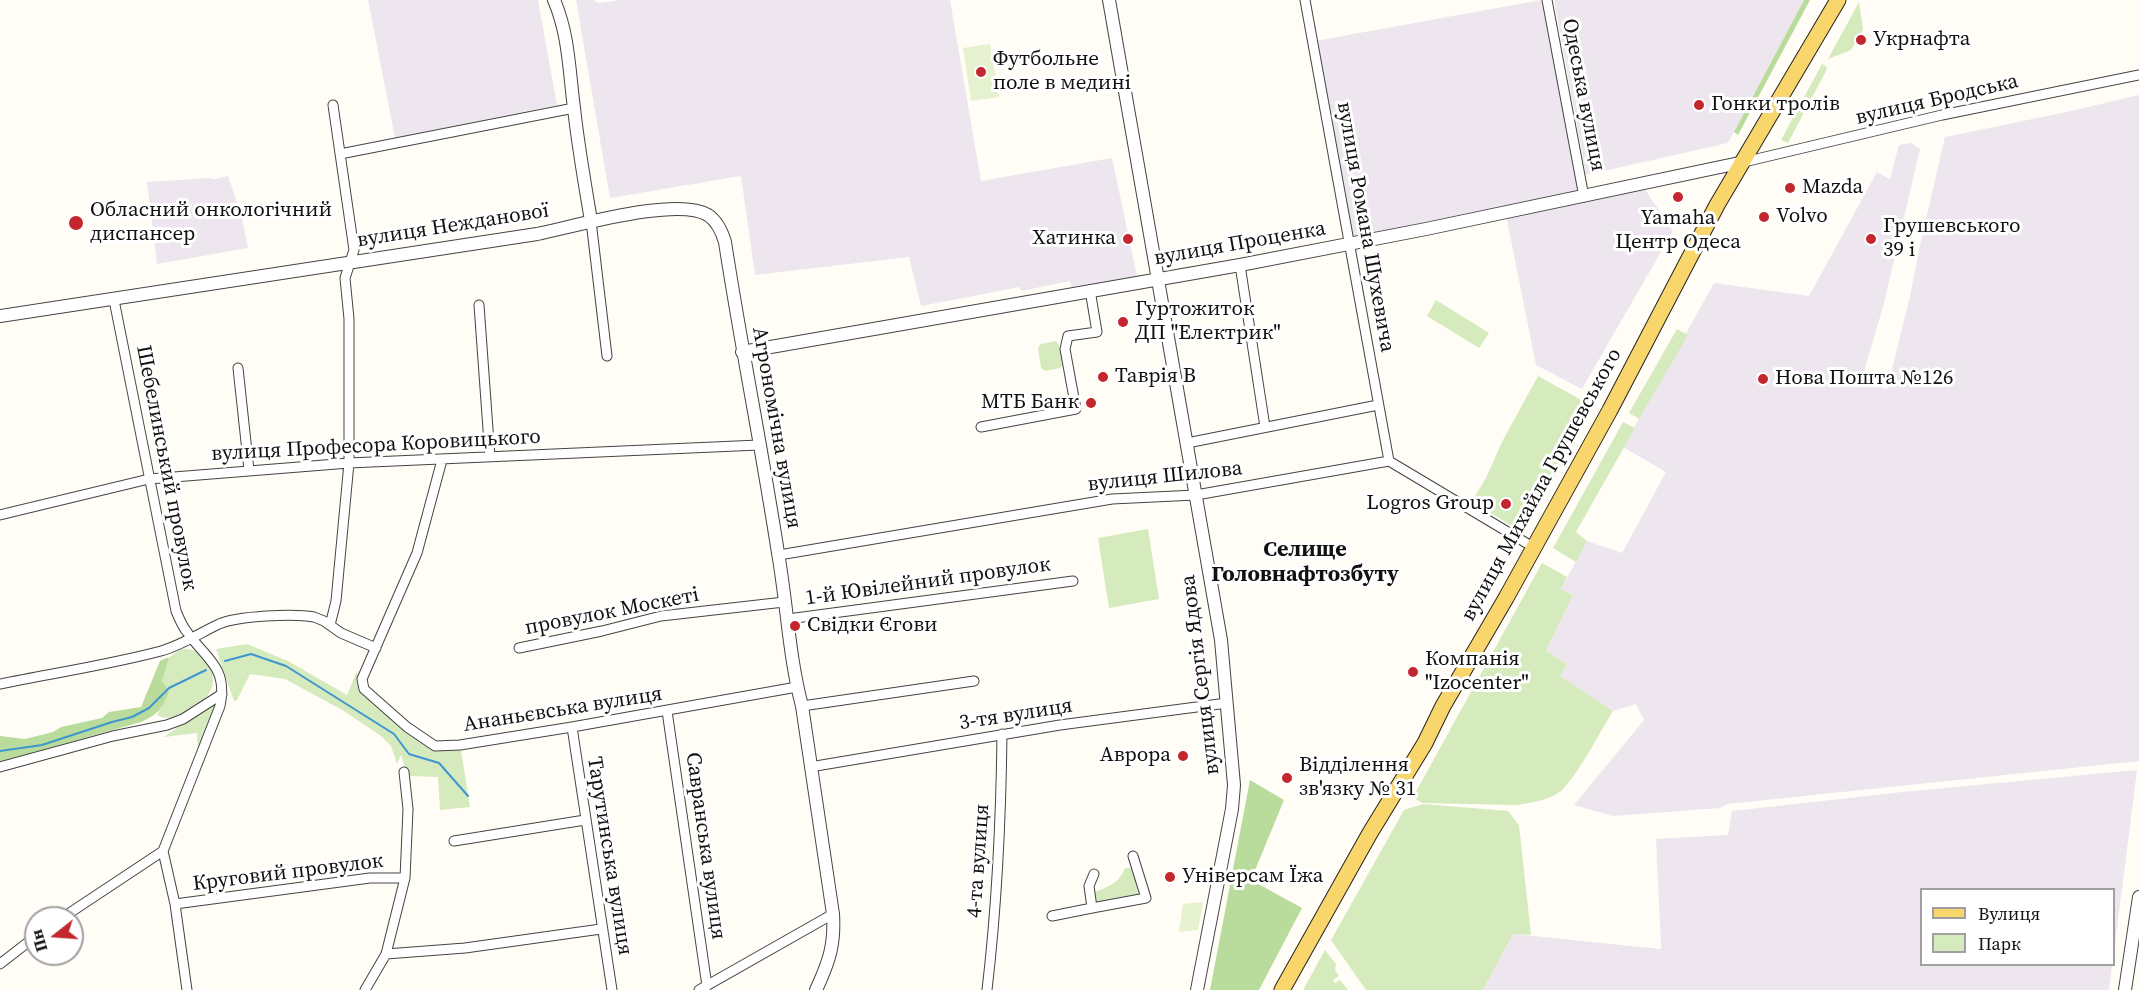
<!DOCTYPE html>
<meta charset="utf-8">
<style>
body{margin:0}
#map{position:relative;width:2139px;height:990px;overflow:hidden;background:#fffdf5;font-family:"Source Serif 4",serif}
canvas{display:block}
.legend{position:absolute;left:1920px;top:888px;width:195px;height:78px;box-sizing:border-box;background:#fff;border:2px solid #a0a0a0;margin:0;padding:8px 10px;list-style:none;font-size:18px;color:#111}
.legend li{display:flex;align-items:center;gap:12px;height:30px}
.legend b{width:30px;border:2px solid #a0a0a0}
.north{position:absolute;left:24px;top:906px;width:60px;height:60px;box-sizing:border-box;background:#fff;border:2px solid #a0a0a0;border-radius:50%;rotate:253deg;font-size:16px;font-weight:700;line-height:24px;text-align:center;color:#111}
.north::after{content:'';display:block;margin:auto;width:21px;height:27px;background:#c4262e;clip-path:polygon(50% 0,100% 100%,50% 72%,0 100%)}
</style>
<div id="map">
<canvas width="2139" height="990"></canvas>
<ul class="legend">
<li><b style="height:8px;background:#f9d66b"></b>Вулиця</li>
<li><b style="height:16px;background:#d5ebbd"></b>Парк</li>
</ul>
<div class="north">Пн</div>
</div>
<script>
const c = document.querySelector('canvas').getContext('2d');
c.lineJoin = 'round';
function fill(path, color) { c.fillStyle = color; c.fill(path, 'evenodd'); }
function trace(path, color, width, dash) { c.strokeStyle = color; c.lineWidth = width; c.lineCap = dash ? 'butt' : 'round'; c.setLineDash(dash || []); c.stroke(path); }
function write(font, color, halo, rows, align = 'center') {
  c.font = font + ' "Source Serif 4",serif'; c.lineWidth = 6; c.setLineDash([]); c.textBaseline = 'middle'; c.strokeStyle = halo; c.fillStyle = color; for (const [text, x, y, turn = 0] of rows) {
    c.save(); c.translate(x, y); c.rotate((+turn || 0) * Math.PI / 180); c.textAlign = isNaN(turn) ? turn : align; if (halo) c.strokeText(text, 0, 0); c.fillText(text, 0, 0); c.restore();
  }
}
const industrial = new Path2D(`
 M368 0H538L557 105 395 138Z
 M576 0H593L598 3 621 0H950L981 181 1112 158 1138 281 1072 291 1070 281 1021 291 1020 287 921 306 909 257 755 275 741 176 610 198Z
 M1541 0 1582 195 1352 243 1315 41Z
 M1554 0H1804L1728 143 1586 175Z
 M2139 95V761L1727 804 1720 808 1613 816 1574 805 1644 720 1636 704 1613 711 1559 676 1567 664 1546 651 1573 595 1561 589 1587 541 1622 553 1666 472 1623 447 1714 283 1809 296 1877 172 1890 179 1899 145 1911 143 1920 149 1884 303 1861 382 1887 389 1910 296 1920 245 1945 137 2062 113Z
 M228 176 241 214 248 248 157 264 147 182 210 178 215 179Z
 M1644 188 1673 231 1582 389 1536 365 1506 215Z
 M2137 770 2114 952V890H1922V964L2112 965 2109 990H1483L1513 934 1661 949 1656 839 1728 835 1732 811 1902 792Z`);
const green = new Path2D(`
 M1859 2 1863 29 1851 50 1828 59Z
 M1822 64 1827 67 1826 71 1788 143 1781 140Z
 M1436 300 1489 333 1479 348 1427 316Z
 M1677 329 1688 335 1639 419 1629 413Z
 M1056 341 1059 345 1063 365 1060 368 1045 371 1041 368 1038 348 1041 344Z
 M1538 376 1594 407 1523 533 1472 501 1486 478 1503 440Z
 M1623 422 1635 428 1576 532 1587 541 1576 562 1553 548Z
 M1148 529 1159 599 1109 608 1098 538Z
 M1542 563 1567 577 1561 589 1573 595 1546 651 1567 664 1560 676 1613 711C1600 732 1578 775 1561 791 1550 800 1530 803 1516 805L1422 803 1413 797Z
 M247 644 288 661 347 695 357 671 362 693 404 729 433 750H461L470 807 440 810 438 777 408 776 401 755 397 764 391 746 381 736 344 711 285 679 250 674 237 700 234 701 216 649Z
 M183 649C193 649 197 651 203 659 209 664 213 672 213 680 214 701 175 726 157 715L166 699C161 678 159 658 183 649Z
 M210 705 216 706 198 752 197 733 164 737Z
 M1423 804 1508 811 1519 825 1531 935 1513 934 1483 990H1366L1331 940 1404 810Z
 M1125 868H1133L1139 900 1098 908 1091 893C1106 888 1119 884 1125 868Z
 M1325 950 1336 964 1335 970 1339 976 1333 980 1335 983 1340 980 1348 990H1303Z`);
const forest = new Path2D(`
 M1804 0H1810L1738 135 1734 132Z
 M169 657 162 681 169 691C163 709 157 715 141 722L0 762V736L25 739 53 732 61 727 102 718 109 712 141 707 160 661Z
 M1250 780 1284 800 1251 880 1302 908 1259 990H1210Z`);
const pitch = new Path2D(`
 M990 44 999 97 971 101 963 48Z
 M1203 902 1198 930 1179 932 1183 904Z`);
const stream = new Path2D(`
 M225 661 251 654 286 666 394 734 409 754 439 763 468 796
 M0 751 42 745 112 722 132 717 149 708 169 688 206 670`);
const minor = new Path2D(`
 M1305 0 1389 461
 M1547 0 1584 197
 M340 154 574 108
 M1744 162 1942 115 2139 75
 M591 221 607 356
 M1240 265 1265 427
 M114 300 176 611C179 618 182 626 187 632 207 660 228 667 220 706L163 851
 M479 305 490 457
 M238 368 249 470
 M981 427 1076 409 1065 349 1068 336 1097 332 1090 290
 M1187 443 1378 405
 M442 460 417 553 362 679 364 689 407 727 435 746 460 745 572 727 797 687
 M0 515 149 479 349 463 759 445
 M779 555 1112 499 1196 495 1389 461 1533 547
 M788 619 1073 581
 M330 625 336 601 349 463V319L345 278 354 250 333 105
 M519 648 602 631 661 616 784 602
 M0 684C54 673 108 665 161 651 182 645 200 633 219 624 238 616 294 613 314 617L324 621 341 633 376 648
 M802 706 974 681
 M667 711 707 986
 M572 727 612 990
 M0 767 113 736 167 725 183 719 222 694
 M810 767 1060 725 1227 703
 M454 841 585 820
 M175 904 370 878H405
 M1092 908 1146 898 1133 856
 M1052 916 1092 908 1089 886 1094 874
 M62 918 163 851 175 904 187 990
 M386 954 465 948 601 929
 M0 964 36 936
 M365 990 386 954 405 878 408 809 404 772
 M699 990 833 914
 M987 990C997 905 1001 820 1002 734`);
const tertiary = new Path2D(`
 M554 0C569 35 569 70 574 108 578 146 585 184 591 221
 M1109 0 1221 640 1234 785 1232 809 1197 990
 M0 316 537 234C573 227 677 196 708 215 717 221 722 232 725 242 741 346 762 449 778 553 787 604 789 657 802 706L833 914C835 945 829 962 816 990
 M742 352 1240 265 1426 229 1744 162
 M2125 990 2139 897`);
const primary = new Path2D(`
 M1282 990 1370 833 1425 743 1443 706 1506 598 1610 410 1717 205 1838 0`);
const markers = [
 [1861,40,6,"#c4262e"],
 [981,72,6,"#c4262e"],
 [1699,105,6,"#c4262e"],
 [1790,188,6,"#c4262e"],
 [1678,197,6,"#c4262e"],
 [1764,217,6,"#c4262e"],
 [76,223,8,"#c4262e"],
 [1128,239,6,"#c4262e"],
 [1871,239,6,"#c4262e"],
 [1123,322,6,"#c4262e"],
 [1103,377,6,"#c4262e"],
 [1763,379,6,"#c4262e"],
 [1091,403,6,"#c4262e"],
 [1506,504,6,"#c4262e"],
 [795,626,6,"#c4262e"],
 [1413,672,6,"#c4262e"],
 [1183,756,6,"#c4262e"],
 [1287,778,6,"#c4262e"],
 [1170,877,6,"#c4262e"]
];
const poiNames = [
 ["Укрнафта",1873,40],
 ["Футбольне",993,60],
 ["поле в медині",993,84],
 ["Гонки тролів",1711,105],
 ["Mazda",1802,188],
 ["Обласний онкологічний",90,211],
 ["диспансер",90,235],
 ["Volvo",1776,217],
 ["Yamaha",1678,219,"center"],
 ["Центр Одеса",1678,243,"center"],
 ["Грушевського",1883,227],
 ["39 і",1883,251],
 ["Хатинка",1116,239,"right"],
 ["Гуртожиток",1135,310],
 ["ДП \"Електрик\"",1135,334],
 ["Таврія В",1115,377],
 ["Нова Пошта №126",1775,379],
 ["МТБ Банк",1079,403,"right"],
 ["Logros Group",1494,504,"right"],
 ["Свідки Єгови",807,626],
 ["Компанія",1425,660],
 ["\"Izocenter\"",1425,684],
 ["Аврора",1171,756,"right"],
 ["Відділення",1299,766],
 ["зв'язку № 31",1299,790],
 ["Універсам Їжа",1182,877]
];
const streetNames = [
 ["Одеська вулиця",1583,95,79],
 ["вулиця Бродська",1937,100,-13],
 ["вулиця Нежданової",453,226,-9],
 ["вулиця Романа Шухевича",1365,227,80],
 ["вулиця Проценка",1240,244,-10],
 ["Агрономічна вулиця",776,428,80],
 ["вулиця Професора Коровицького",376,446,-3],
 ["Шебелинський провулок",166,468,79],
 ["вулиця Шилова",1165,477,-6],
 ["вулиця Михайла Грушевського",1542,485,-61],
 ["1-й Ювілейний провулок",928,582,-8],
 ["провулок Москеті",612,612,-11],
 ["вулиця Сергія Ядова",1201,675,-97],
 ["Ананьєвська вулиця",563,710,-9],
 ["3-тя вулиця",1016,715,-9],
 ["Савранська вулиця",705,846,82],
 ["Тарутинська вулиця",609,856,81],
 ["4-та вулиця",979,861,-86],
 ["Круговий провулок",288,873,-7]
];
const neighbourhoodNames = [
 ["Селище",1305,550],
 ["Головнафтозбуту",1305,575]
];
fill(industrial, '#eee6ef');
fill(green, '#d5ebbd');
fill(forest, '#b9dc9c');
fill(pitch, '#e6f2cf');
trace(stream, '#3f96cf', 2);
trace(minor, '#444', 11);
trace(tertiary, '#444', 14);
trace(primary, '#222', 17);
trace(minor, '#fff', 9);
trace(tertiary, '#fff', 12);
trace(primary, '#f9d66b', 15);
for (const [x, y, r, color] of markers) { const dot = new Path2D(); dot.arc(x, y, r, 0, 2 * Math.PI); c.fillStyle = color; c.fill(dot); trace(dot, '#fff', 2); }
write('21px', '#111', '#fff', poiNames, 'left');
write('21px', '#111', '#fff', streetNames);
write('bold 22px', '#111', '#fff', neighbourhoodNames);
</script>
